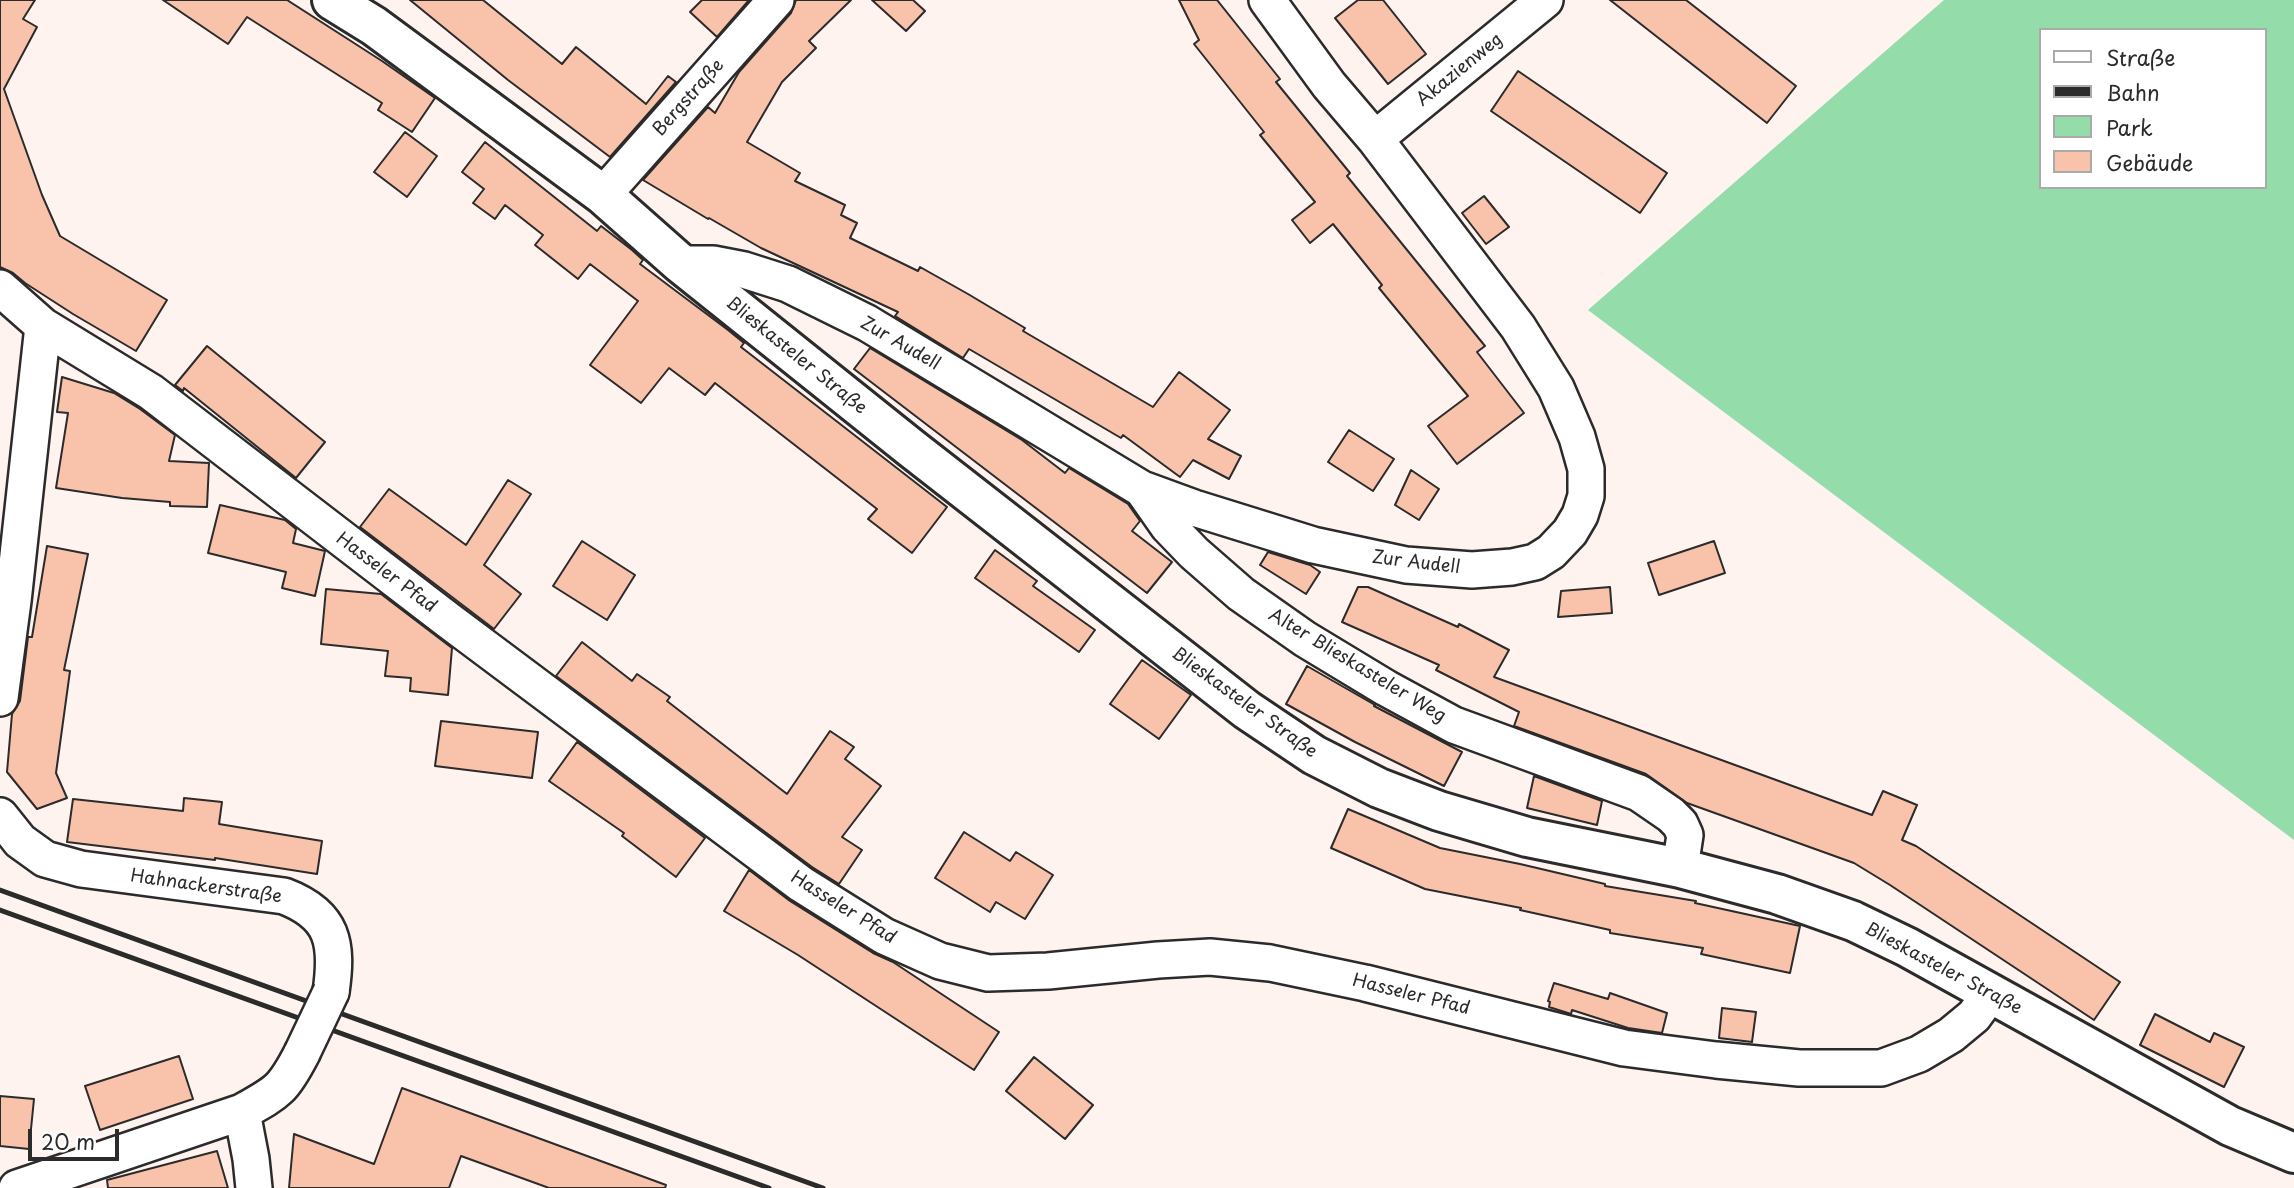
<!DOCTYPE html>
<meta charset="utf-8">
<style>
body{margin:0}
#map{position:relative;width:2294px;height:1188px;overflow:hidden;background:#fef3ee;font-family:"Playpen Sans",sans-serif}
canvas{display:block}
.legend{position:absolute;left:2039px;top:28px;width:228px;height:161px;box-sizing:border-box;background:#fff;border:2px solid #aaa;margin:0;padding:9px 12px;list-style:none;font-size:21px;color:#2b2b2b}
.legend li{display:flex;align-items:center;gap:14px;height:35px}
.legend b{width:35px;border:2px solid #aaa}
.scale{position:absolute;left:28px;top:1129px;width:91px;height:32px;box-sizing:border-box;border:4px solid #2b2b2b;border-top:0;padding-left:9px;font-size:21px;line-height:24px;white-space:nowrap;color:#2b2b2b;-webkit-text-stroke:5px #fff;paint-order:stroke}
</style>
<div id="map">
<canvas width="2294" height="1188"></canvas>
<ul class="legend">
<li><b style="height:9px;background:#fff"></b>Straße</li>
<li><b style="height:9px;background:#2b2b2b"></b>Bahn</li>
<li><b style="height:19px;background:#94dcaa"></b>Park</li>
<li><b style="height:19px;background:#f9c2ab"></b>Gebäude</li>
</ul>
<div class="scale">20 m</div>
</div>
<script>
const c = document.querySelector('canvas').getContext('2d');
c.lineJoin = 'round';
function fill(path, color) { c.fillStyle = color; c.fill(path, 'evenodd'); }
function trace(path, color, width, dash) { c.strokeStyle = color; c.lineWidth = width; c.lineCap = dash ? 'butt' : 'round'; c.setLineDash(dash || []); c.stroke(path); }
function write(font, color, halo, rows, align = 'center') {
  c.font = font + ' "Playpen Sans",sans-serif'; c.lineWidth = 5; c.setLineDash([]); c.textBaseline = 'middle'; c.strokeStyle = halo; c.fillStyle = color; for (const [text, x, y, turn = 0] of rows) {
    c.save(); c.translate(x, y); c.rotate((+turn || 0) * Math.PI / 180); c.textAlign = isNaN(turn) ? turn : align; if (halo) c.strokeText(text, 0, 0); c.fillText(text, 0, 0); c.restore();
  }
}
const green = new Path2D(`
 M1944 0H2294V840L1588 310ZM2040 30H2264V187H2040Z`);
const building = new Path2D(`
 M0 0H35L23 19 37 27 4 89 42 195 60 236 167 300 136 351 73 314 25 283 13 273 0 267Z
 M163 0H287L382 61 435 98 412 132 378 110 382 103 247 17 228 44Z
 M410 0H483L562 64 576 47 646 104 668 76 676 82 610 157 508 80Z
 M702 0H749L717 37 690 12Z
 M796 0H851L809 41 816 48 782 82 747 142 800 173 795 181 845 205 841 215 857 223 850 238 918 271 920 267 968 294 1025 328 1023 331 1153 407 1179 372 1230 410 1208 439 1241 456 1229 479 1193 460 1180 477 1123 435 1121 438 969 349 963 358 895 316 898 312 761 248 709 218 708 219 643 180 708 107 715 113 739 72 791 13Z
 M872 0H913L925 11 906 31Z
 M1179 0H1217L1280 79 1276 82 1350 173 1347 176 1485 346 1477 352 1524 413 1457 464 1428 426 1468 396 1379 288 1382 285 1333 224 1310 243 1292 220 1315 202 1260 135 1264 132 1194 44 1199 40Z
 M1358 0H1383L1426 54 1388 84 1335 18Z
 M1610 0H1686L1796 86 1767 123Z
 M1518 71 1667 173 1640 213 1491 111Z
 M405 132 437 156 407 197 374 172Z
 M485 142 597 231 601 226 632 250 643 260 640 264 728 330 744 343 741 347 947 507 912 553 868 519 877 509 715 383 705 395 669 368 641 403 590 365 638 301 590 264 578 279 535 245 543 235 505 205 495 219 473 203 484 189 462 172Z
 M1484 196 1509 227 1486 244 1462 213Z
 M207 346 325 442 296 478 184 388 183 391 175 385Z
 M870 348 1022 440 1065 473 1069 468 1128 504 1140 521 1132 531 1172 562 1147 593 854 369Z
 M62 377 114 393 140 409 175 435 169 461 209 463 207 507 170 506V502L122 498 56 488 68 413 57 412Z
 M1349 430 1394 459 1373 491 1328 462Z
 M1411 470 1439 489 1419 520 1395 505Z
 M508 480 531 494 484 565 521 594 494 629 360 527 389 489 466 545Z
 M220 505 285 520 296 529 293 543 325 551 315 596 282 588 286 572 208 553Z
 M582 541 635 575 607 620 553 586Z
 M1714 541 1725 573 1659 595 1648 563Z
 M47 546 88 554 64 670 70 671 56 773 67 798 37 809 7 772 12 714 20 701 28 637H32Z
 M995 550 1037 581 1033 586 1095 630 1079 652 975 578Z
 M1268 552 1310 565 1320 572 1306 594 1260 565Z
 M1358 587H1368L1458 627 1459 624 1509 650 1494 677 1872 815 1883 791 1917 805 1902 840 1916 846 2120 982 2094 1020 1890 885 1854 863 1687 803 1646 774 1514 726 1519 712 1436 670 1439 665 1342 622Z
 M1610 587 1612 613 1558 617 1561 591Z
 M326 589 381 594 452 648 448 695 410 691 411 678 385 676 388 651 321 644Z
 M582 642 632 681 637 674 670 697 667 701 787 794 830 731 854 747 845 759 881 786 842 837 862 850 839 884 812 867 556 676Z
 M1142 660 1191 695 1159 739 1110 704Z
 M1307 666 1375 705 1374 706 1462 752 1444 786 1355 742 1286 704Z
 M441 721 538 732 532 778 435 766Z
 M577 742 705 838 676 877 622 836 624 833 549 781Z
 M1534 776 1602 801 1597 825 1527 808Z
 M184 798 222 802 219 824 322 841 317 874 215 858V860L67 842 73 799 183 811Z
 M1348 809 1440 848 1520 864 1605 884V886L1696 901 1695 903 1800 926 1790 973 1701 954 1703 948 1610 933V930L1520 910 1521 908 1425 889 1331 848Z
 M964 832 1010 861 1016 852 1053 875 1025 919 996 902 990 912 935 878Z
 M749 870 790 901 873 953 893 962 999 1032 974 1070 798 955 724 911Z
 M1554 983 1608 999 1610 993 1667 1013 1662 1033 1628 1028 1572 1010 1571 1014 1549 1007 1550 1002 1548 1001Z
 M1722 1008 1756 1012 1752 1042 1719 1038Z
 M2155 1014 2210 1042 2214 1033 2244 1047 2224 1087 2140 1045Z
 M179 1056 193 1099 100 1130 85 1086Z
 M1034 1057 1093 1105 1065 1139 1006 1091Z
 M402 1088 666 1185 665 1188H549L461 1156 449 1188H289L294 1134 374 1164Z
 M0 1096 34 1099 29 1149 0 1146Z
 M217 1151 228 1188H108L107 1180Z`);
const street = new Path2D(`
 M1375 139 1545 0
 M603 195 776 0
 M681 264H713L744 270 788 284 867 323 1142 489 1194 508 1313 545 1406 565 1472 570 1512 567 1535 562 1551 552 1570 532 1580 515 1586 496V469L1577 437 1556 388 1518 327 1375 139 1329 85 1267 0
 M0 288 43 326 151 392 448 620 801 884 884 936 940 961 988 973 1048 971 1158 960 1210 957 1270 963 1365 983 1624 1048 1716 1060 1799 1068H1881L1919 1054 1951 1035 1974 1016 1990 994
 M1142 489 1168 526 1194 553 1241 594 1305 639 1386 688 1454 725 1639 793 1671 815 1680 824 1685 835 1680 868
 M0 698 13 601 43 326
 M0 816 20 841 45 859 81 869 284 896C334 915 338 944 331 992
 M242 1112 251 1159 254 1188
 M17 1188 242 1112C278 1092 283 1090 302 1053`);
const secondary = new Path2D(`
 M332 0 374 26 603 195 681 264 911 448 1247 710 1314 755 1379 788 1439 811 1527 837 1680 868 1777 894 1853 921 1907 947 2230 1126 2294 1153`);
const rail = new Path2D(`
 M0 890 823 1188
 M0 910 769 1188`);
const streetBridge = new Path2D(`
 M302 1053 331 992`);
const streetNames = [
 ["Akazienweg",1460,70,-39],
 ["Bergstraße",689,98,-48],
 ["Zur Audell",900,344,30],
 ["Blieskasteler Straße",796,356,39],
 ["Zur Audell",1416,563,7],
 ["Hasseler Pfad",386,573,37],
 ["Alter Blieskasteler Weg",1357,666,31],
 ["Blieskasteler Straße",1244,703,36],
 ["Hahnackerstraße",206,887,8],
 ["Hasseler Pfad",843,908,32],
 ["Blieskasteler Straße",1943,969,28],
 ["Hasseler Pfad",1411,995,14]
];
fill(green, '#94dcaa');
fill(building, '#f9c2ab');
trace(building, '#2b2b2b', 2);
trace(street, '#2b2b2b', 40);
trace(secondary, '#2b2b2b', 44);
trace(street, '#fff', 35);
trace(secondary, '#fff', 38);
trace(rail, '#2b2b2b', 5);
trace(streetBridge, '#2b2b2b', 40, []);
trace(streetBridge, '#fff', 35);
write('18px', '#2b2b2b', '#fff', streetNames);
</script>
